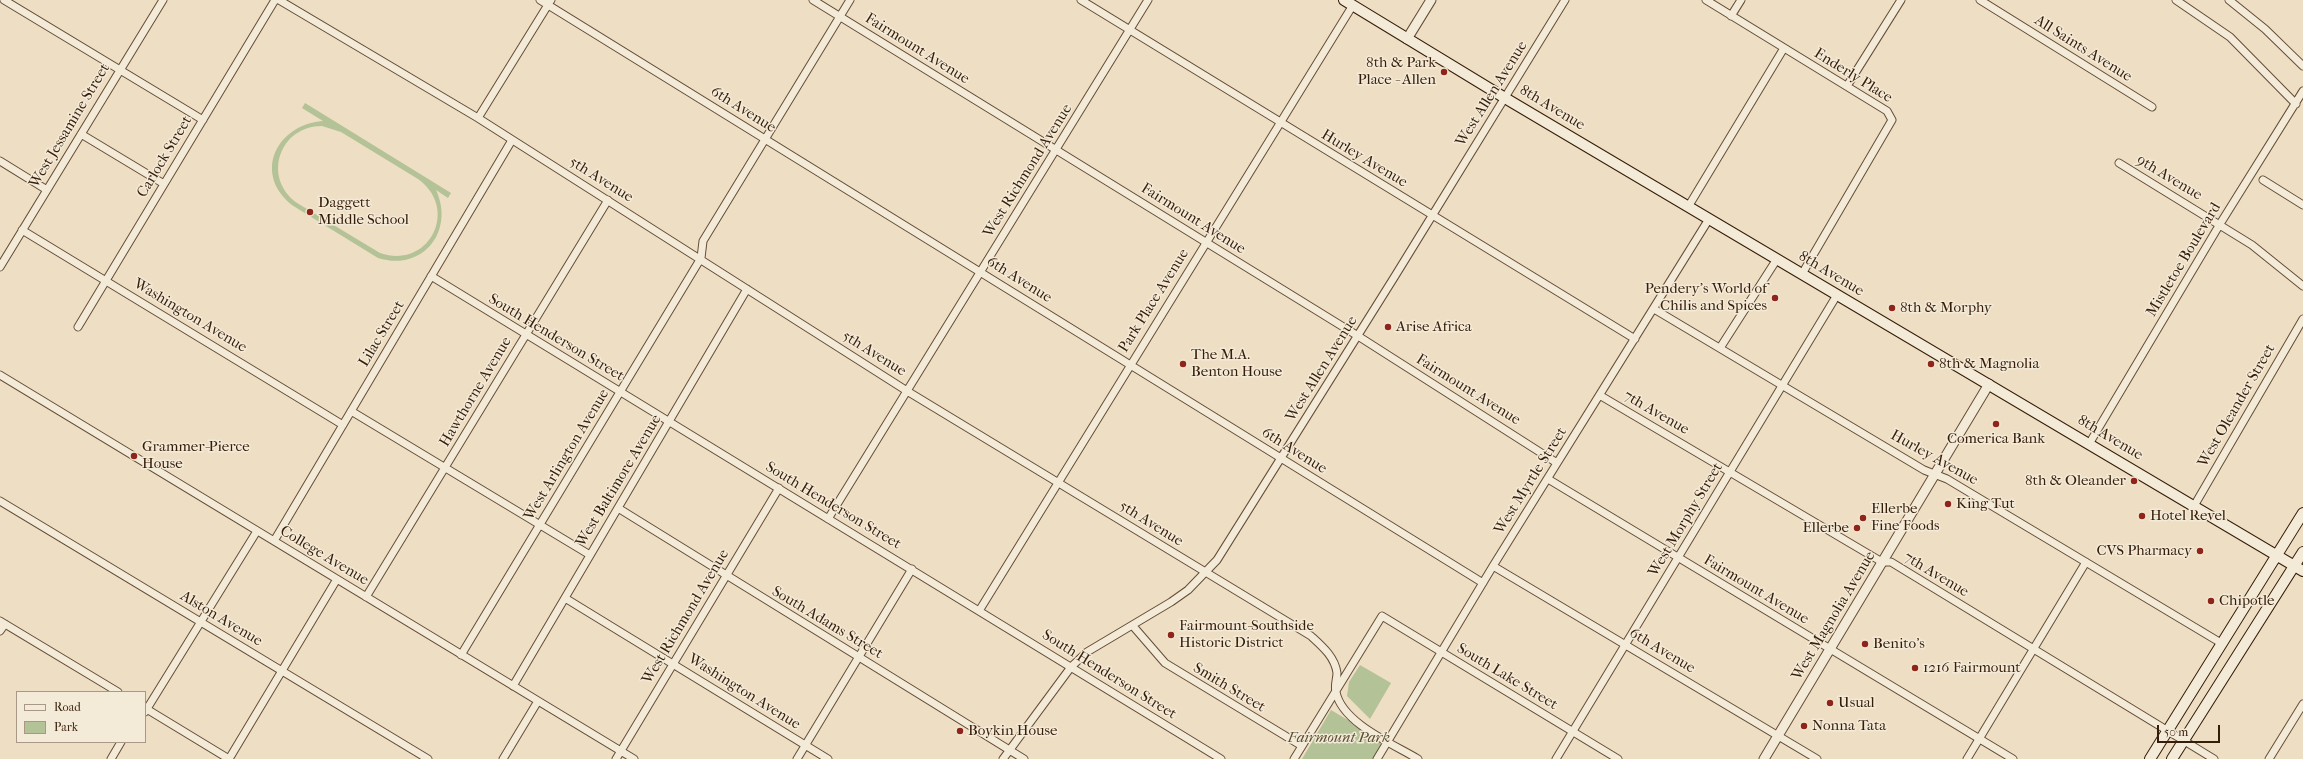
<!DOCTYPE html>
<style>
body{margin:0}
#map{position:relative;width:2303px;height:759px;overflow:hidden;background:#eedec3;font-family:"IM FELL French Canon",serif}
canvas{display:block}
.legend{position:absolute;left:16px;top:691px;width:130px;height:52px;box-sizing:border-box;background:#f4ead8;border:1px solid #a89885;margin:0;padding:5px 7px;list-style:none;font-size:12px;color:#351d08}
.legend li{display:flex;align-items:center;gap:8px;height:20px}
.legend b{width:20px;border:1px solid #a89885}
.scale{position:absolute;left:2157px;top:725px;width:63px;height:18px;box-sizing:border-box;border:2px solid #351d08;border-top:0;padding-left:5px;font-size:12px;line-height:14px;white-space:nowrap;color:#351d08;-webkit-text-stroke:3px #f4ead8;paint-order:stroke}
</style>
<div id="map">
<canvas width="2303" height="759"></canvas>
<ul class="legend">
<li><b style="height:5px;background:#f4ead8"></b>Road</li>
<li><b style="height:11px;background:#b4c297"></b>Park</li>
</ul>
<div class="scale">50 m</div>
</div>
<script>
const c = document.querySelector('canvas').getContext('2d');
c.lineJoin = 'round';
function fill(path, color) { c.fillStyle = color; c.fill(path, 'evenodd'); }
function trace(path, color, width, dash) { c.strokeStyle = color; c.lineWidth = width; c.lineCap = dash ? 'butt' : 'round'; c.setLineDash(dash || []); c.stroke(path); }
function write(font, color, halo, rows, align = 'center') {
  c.font = font + ' "IM FELL French Canon",serif'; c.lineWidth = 3; c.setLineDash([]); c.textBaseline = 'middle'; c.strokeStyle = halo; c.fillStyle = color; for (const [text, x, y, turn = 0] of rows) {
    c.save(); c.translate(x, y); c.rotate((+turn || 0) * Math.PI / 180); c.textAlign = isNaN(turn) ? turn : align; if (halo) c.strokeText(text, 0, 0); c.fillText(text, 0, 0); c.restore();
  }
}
const green = new Path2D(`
 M305 103 451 193 448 198 436 190C455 231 423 272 378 258L295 207C252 177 274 125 323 121L302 108ZM322 126 341 132 418 179C460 209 429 270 380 253L297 203C262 178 279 126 322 126Z
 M1360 665 1391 683 1370 719 1347 696 1349 682Z
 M1331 710 1383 741 1373 759H1302Z`);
const minor = new Path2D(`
 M4 0 203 120
 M279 0 478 118 907 391 1311 636C1322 646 1335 657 1337 673 1337 679 1334 686 1336 692 1342 723 1393 744 1418 759
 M540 0 1483 583
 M813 0 1358 336 1557 463
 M1081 0 1635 339
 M1706 0 1887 111 1892 120 1802 274
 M1980 0 2152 107
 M2176 0 2230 37 2296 104
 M2229 0 2265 29 2303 66
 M1731 16 1741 0
 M1847 86 1901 0
 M478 118 551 0
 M81 134 164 184
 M0 161 47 190
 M2119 163 2252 245 2303 286
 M2263 180 2303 205
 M1688 207 1784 48
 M22 230 343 425
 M0 267 163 0
 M431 276 1221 759
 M1654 309 1924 470 1947 479 2221 643
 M78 327 275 0
 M1720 348 1777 259
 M0 375 634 759
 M1601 396 1882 562H1891L2214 759
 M351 411 590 555
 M2089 444 2220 224 2303 91
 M1548 479 2013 759
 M0 501 428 759
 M2194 506 2303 319
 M618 508 1024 759
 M828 519 1148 0
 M274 541 512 140
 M1493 566 1817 759
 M366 597 608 200
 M565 598 828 759
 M979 611 1353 5
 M0 621 118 692
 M1133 626 1165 663 1302 746
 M0 631 5 624
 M461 655 701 258 703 241 850 0
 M513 686 747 289
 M145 708 229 759
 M145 712 257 531
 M111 759 121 742
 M229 759 337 579
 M503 759 538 701
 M616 759 779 488
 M797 759 912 569
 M1003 759 1071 667 1087 652 1171 602 1188 590 1217 560 1395 276 1565 0
 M1294 759 1382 616 1618 759
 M1377 759 1493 566 1709 219
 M1556 759 1837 295
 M1967 759 2086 562
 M2269 759 2303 704`);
const tertiary = new Path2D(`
 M1407 39 1431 0
 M1764 759 1989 384`);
const secondary = new Path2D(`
 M1344 0 1510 101 2303 571
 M2150 759 2303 513
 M2172 759 2303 552`);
const markers = [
 [1444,72,4,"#8f2418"],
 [310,212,4,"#8f2418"],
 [1775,298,4,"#8f2418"],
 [1892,308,4,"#8f2418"],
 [1388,327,4,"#8f2418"],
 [1183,364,4,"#8f2418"],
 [1931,364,4,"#8f2418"],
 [1996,424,4,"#8f2418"],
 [134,456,4,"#8f2418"],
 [2134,481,4,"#8f2418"],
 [1948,504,4,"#8f2418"],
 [2142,516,4,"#8f2418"],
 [1863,518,4,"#8f2418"],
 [1857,528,4,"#8f2418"],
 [2200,551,4,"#8f2418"],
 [2211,601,4,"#8f2418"],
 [1171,635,4,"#8f2418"],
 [1865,644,4,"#8f2418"],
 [1915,668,4,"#8f2418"],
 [1830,703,4,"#8f2418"],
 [1804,726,4,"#8f2418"],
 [960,731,4,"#8f2418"]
];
const streetNames = [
 ["Fairmount Avenue",917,49,32],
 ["All Saints Avenue",2083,49,32],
 ["Enderly Place",1853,76,32],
 ["West Allen Avenue",1492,94,-58],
 ["8th Avenue",1552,108,31],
 ["6th Avenue",743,110,32],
 ["West Jessamine Street",70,126,-59],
 ["Carlock Street",165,157,-59],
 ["Hurley Avenue",1364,159,31],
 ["West Richmond Avenue",1028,171,-58],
 ["9th Avenue",2169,178,31],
 ["5th Avenue",601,180,32],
 ["Fairmount Avenue",1193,219,32],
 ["Mistletoe Boulevard",2184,260,-59],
 ["8th Avenue",1831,274,31],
 ["6th Avenue",1019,280,32],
 ["Park Place Avenue",1154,301,-58],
 ["Washington Avenue",190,316,31],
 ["Lilac Street",382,334,-59],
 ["South Henderson Street",556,338,31],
 ["5th Avenue",874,354,32],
 ["West Allen Avenue",1322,369,-58],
 ["Fairmount Avenue",1468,390,32],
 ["Hawthorne Avenue",476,392,-59],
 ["West Oleander Street",2237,406,-60],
 ["7th Avenue",1656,413,30],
 ["8th Avenue",2110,438,31],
 ["6th Avenue",1294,451,32],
 ["West Arlington Avenue",567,455,-59],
 ["Hurley Avenue",1934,458,29],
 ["West Baltimore Avenue",619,481,-59],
 ["West Myrtle Street",1531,481,-58],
 ["South Henderson Street",833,506,31],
 ["West Morphy Street",1686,520,-59],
 ["5th Avenue",1151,524,32],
 ["College Avenue",324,556,31],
 ["7th Avenue",1936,575,31],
 ["Fairmount Avenue",1756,590,31],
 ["West Magnolia Avenue",1834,616,-59],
 ["West Richmond Avenue",686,617,-59],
 ["Alston Avenue",221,619,31],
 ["South Adams Street",827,623,31],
 ["6th Avenue",1662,651,31],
 ["South Henderson Street",1109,675,32],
 ["South Lake Street",1507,677,31],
 ["Smith Street",1229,688,31],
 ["Washington Avenue",744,692,32]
];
const poiNames = [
 ["8th & Park",1436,63,"right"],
 ["Place - Allen",1436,80,"right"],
 ["Daggett",318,203],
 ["Middle School",318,220],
 ["Pendery's World of",1767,289,"right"],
 ["Chilis and Spices",1767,306,"right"],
 ["8th & Morphy",1900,308],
 ["Arise Africa",1396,327],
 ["The M.A.",1191,355],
 ["Benton House",1191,372],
 ["8th & Magnolia",1939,364],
 ["Comerica Bank",1996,439,"center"],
 ["Grammer-Pierce",142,447],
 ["House",142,464],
 ["8th & Oleander",2126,481,"right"],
 ["King Tut",1956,504],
 ["Ellerbe",1871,509],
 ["Fine Foods",1871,526],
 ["Hotel Revel",2150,516],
 ["Ellerbe",1849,528,"right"],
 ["CVS Pharmacy",2192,551,"right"],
 ["Chipotle",2219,601],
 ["Fairmount-Southside",1179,626],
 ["Historic District",1179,643],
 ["Benito's",1873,644],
 ["1216 Fairmount",1923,668],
 ["Usual",1838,703],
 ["Nonna Tata",1812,726],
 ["Boykin House",968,731]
];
const parkNames = [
 ["Fairmount Park",1339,738]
];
fill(green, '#b4c297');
trace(minor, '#634d37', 9);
trace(tertiary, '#634d37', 11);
trace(secondary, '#351d08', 12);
trace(minor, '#f4ead8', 7);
trace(tertiary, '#f4ead8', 9);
trace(secondary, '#f4ead8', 10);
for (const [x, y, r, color] of markers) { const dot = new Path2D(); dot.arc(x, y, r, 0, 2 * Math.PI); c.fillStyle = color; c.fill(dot); trace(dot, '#f4ead8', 1.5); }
write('15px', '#351d08', '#f4ead8', streetNames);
write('15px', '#351d08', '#f4ead8', poiNames, 'left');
write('italic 15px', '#5b4f33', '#f4ead8', parkNames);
</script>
